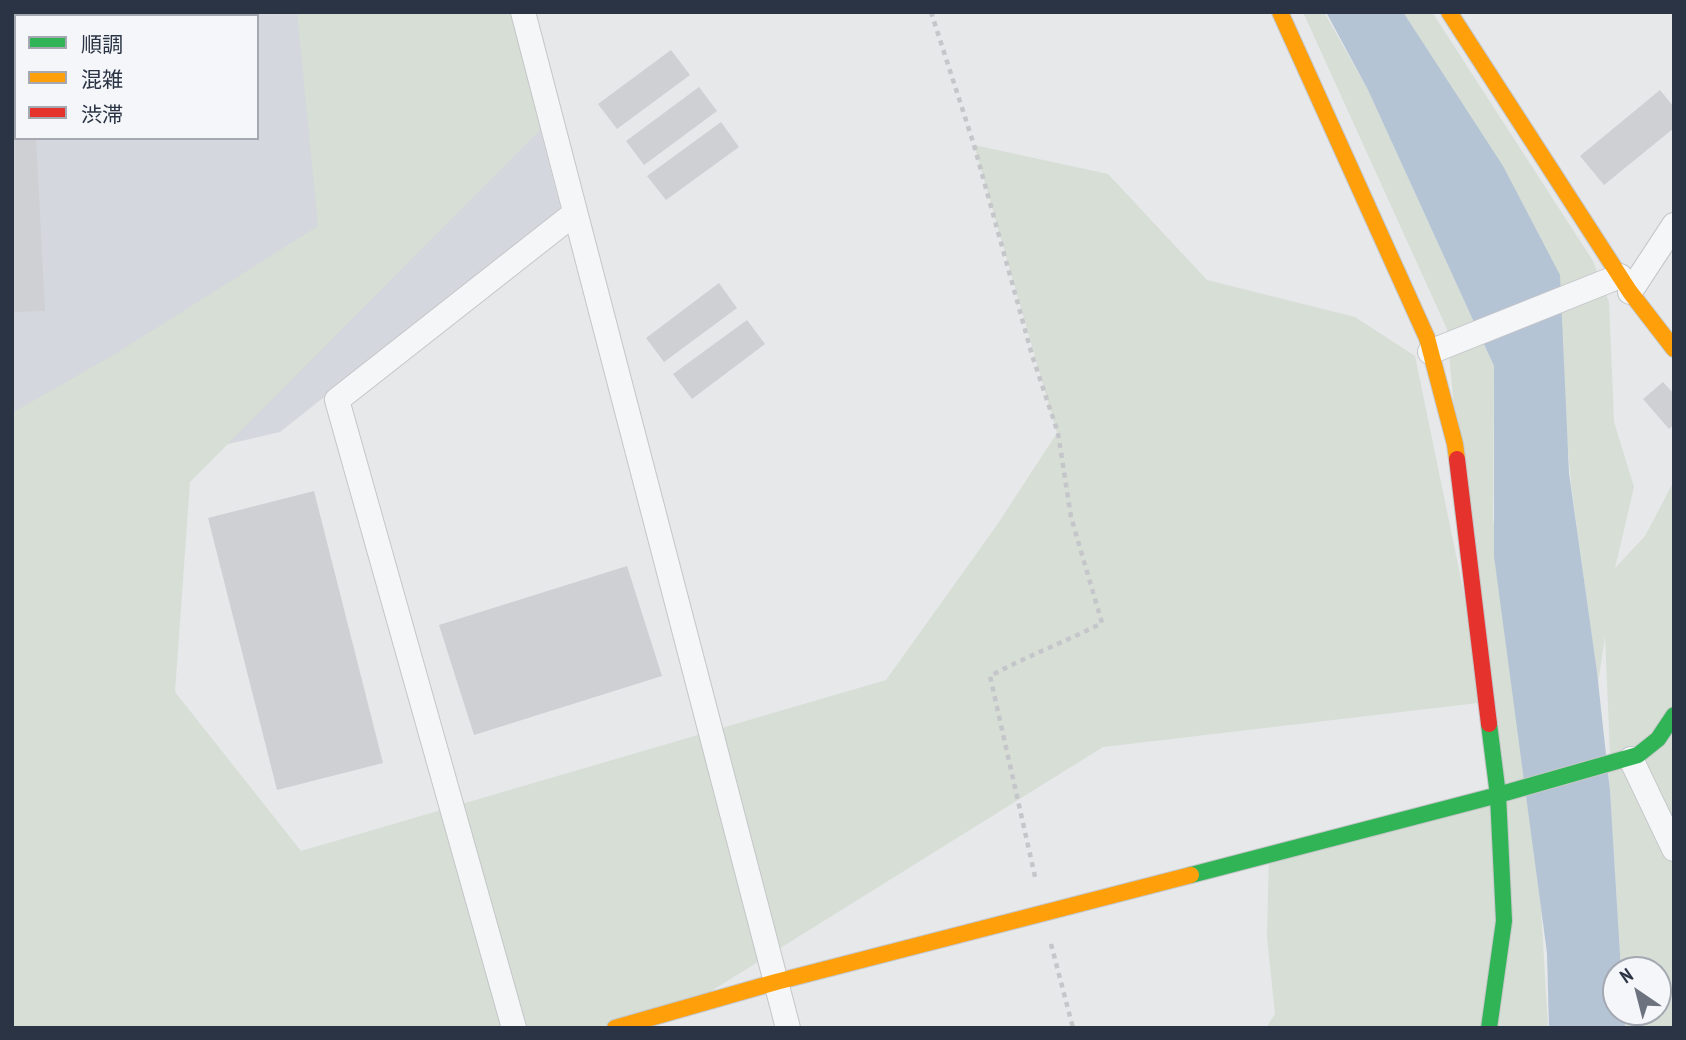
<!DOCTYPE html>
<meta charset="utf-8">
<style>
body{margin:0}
#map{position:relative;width:1686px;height:1040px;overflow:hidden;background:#e6e8ea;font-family:"PT Sans Narrow","Noto Sans JP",sans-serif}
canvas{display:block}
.frame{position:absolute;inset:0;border:14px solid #2b3445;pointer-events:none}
.legend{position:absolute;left:14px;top:14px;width:245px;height:126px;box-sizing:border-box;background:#f4f6f9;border:2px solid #a4a8b1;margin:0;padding:9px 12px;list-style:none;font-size:21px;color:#2b3445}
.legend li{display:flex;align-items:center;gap:14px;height:35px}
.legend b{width:35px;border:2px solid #a4a8b1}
.north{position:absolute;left:1602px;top:956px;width:70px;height:70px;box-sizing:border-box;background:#f4f6f9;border:2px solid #a4a8b1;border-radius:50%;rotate:325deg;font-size:19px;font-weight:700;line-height:28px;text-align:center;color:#2b3445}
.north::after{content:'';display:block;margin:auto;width:24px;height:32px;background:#6c737f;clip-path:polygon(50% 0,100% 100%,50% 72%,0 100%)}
</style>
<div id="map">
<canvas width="1686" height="1040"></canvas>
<div class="frame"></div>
<ul class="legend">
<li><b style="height:9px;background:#30b455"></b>順調</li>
<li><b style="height:9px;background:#ff9f0a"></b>混雑</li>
<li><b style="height:9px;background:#e5322d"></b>渋滞</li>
</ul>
<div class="north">N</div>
</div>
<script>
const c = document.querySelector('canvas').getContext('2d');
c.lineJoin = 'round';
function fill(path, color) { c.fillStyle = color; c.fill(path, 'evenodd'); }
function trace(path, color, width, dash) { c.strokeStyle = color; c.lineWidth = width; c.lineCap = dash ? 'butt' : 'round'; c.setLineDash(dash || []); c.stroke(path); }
const built = new Path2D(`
 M12 12H510L561 210 280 432 12 494ZM16 16H257V138H16Z`);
const green = new Path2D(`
 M297 12H523L550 120 190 482 175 692 301 851 886 680 997 525 1057 433 974 145 1108 174 1207 280 1355 317 1415 356 1484 691 1462 499 1447 329 1303 12H1324L1368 90 1494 366 1493 518 1541 908 1548 1028H1266L1275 1014 1267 937 1269 854 1498 795 1486 702 1103 747 684 1008 611 1028H12V413L115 354 318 226Z
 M1401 12H1432L1593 261 1609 302 1614 422 1634 487 1615 568 1645 536 1674 481V835L1610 753 1605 636 1598 683 1571 484 1552 261Z
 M1608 762 1635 768 1674 849V1028H1625L1624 1012H1658V970H1621Z`);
const water = new Path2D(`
 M1326 12H1403L1503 166 1560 275 1569 473 1597 672 1610 791 1621 970H1616V1012H1624L1625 1028H1549L1547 953 1494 556V366L1368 90Z`);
const building = new Path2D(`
 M12 12H30V16H16V138H36L45 311 12 312Z
 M671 50 690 75 617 129 598 104Z
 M699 87 717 111 644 165 626 141Z
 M1660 90 1674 107V128L1604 185 1580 156Z
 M721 122 739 147 666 200 647 176Z
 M719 283 737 308 664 362 646 338Z
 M747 320 765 344 692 399 673 374Z
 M1663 382 1674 394V425L1669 429 1643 399Z
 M314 491 383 763 277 790 208 518Z
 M627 566 662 676 474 735 439 625Z`);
const path = new Path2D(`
 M931 12 974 145 1032 355 1058 433 1071 517 1102 623C1065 642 1027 656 990 676L1036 881
 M1051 944 1073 1028`);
const street = new Path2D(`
 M523 12 788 1028
 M1630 292 1674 225
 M1430 352 1620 276
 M1631 759 1674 849
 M514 1028 337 400 575 213`);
const fast = new Path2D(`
 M1191 875 1498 795 1638 755 1658 739 1674 715
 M1489 1028 1504 921 1498 795 1489 724`);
const slow = new Path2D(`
 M1280 12 1427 338 1455 444 1457 459
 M1449 12 1630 292 1674 349
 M615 1028 776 982 1191 875`);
const jam = new Path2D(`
 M1457 459 1489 724`);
fill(built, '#d4d7dd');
fill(green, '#d6ded6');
fill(water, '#b4c4d5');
fill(building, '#ced0d3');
trace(street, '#c4c6c8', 26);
trace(fast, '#c4c6c8', 18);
trace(slow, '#c4c6c8', 18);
trace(jam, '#c4c6c8', 18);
trace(path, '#c5c6ca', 4.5, [5, 5]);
trace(street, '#f5f6f7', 24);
trace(fast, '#30b455', 16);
trace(slow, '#ff9f0a', 16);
trace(jam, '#e5322d', 16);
</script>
